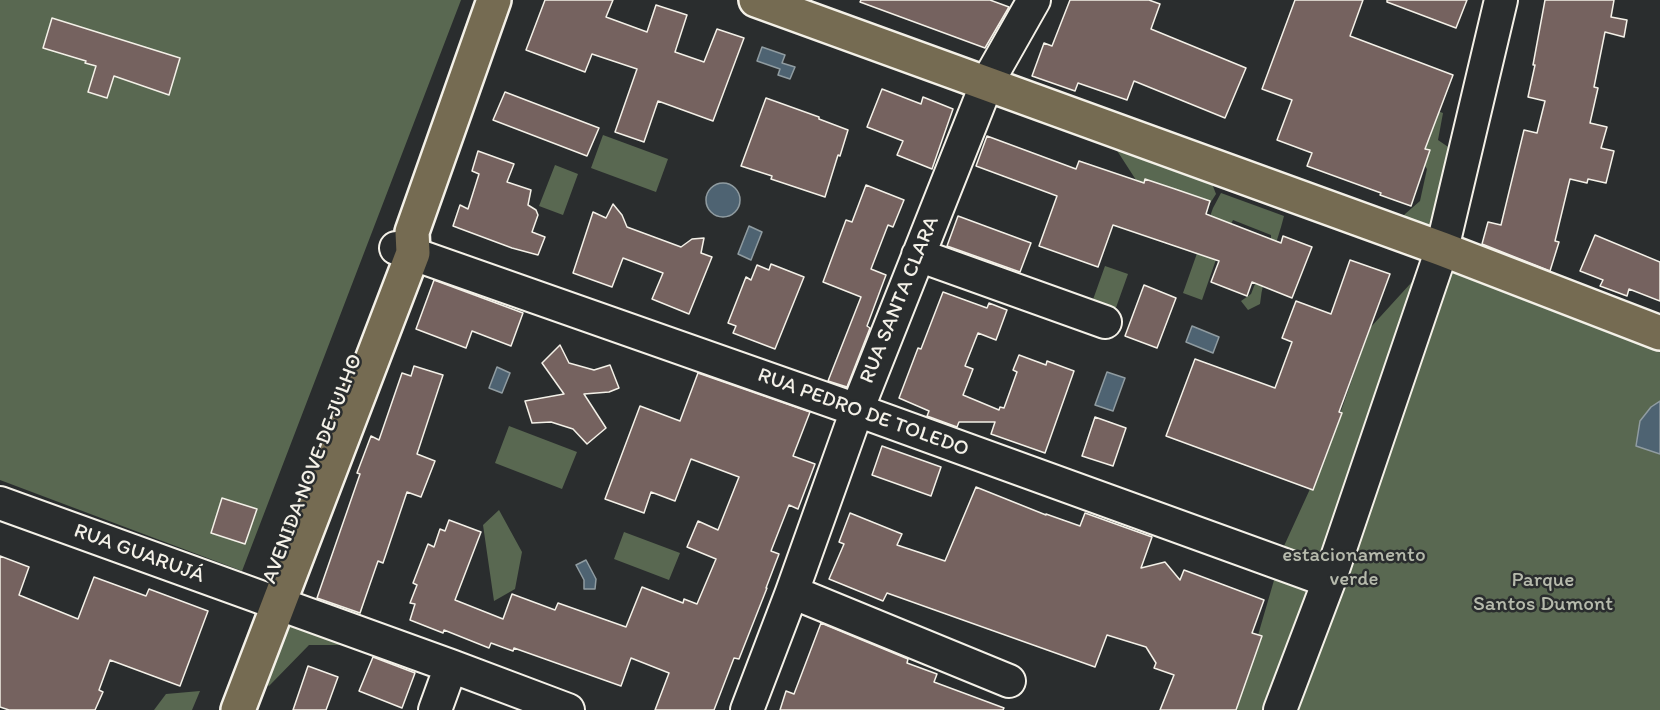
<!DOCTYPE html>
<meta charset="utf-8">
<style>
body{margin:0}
canvas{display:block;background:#2a2d2e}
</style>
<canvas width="1660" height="710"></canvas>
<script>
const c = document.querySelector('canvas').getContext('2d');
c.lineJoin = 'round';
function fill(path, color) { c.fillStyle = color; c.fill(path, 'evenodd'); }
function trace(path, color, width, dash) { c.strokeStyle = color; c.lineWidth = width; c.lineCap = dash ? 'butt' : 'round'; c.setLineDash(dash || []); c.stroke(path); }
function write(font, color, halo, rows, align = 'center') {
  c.font = font + ' Itim,sans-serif'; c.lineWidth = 5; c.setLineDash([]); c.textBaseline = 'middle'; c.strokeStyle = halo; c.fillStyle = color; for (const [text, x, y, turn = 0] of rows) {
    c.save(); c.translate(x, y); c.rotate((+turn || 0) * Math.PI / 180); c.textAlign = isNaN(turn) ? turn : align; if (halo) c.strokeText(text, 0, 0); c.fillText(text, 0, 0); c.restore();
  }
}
const green = new Path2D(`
 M0 0H461L242 571 0 480Z
 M1426 107 1443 113 1438 140 1457 153 1460 206 1422 238 1396 228 1405 214 1420 201 1427 169 1411 146Z
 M603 135 668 159 656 192 591 168Z
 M1147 145 1199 150 1216 194 1189 236 1142 220 1136 180 1116 149Z
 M555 165 578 174 563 215 539 206Z
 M1221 193 1284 216C1277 245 1263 273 1260 304L1248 310 1241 301 1251 294 1271 243V235L1233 220 1220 248 1202 300 1183 293 1213 208Z
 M1442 249 1660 341V710H1234L1242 690 1284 546 1326 454 1370 328Z
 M1105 266 1128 274 1113 316 1090 308Z
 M509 426 577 452 562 489 495 463Z
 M499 510 522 552 515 589 494 601 483 525Z
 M624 532 680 553 669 580 614 559Z
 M335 584 367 592 352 645H309L269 686 240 661 300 601 323 608Z
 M200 691 192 710H154L166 694Z`);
const water = new Path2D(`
 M762 47 785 55 782 63 795 67 790 79 778 75 780 69 757 61Z
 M706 200a17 17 0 1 1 34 0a17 17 0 1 1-34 0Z
 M749 226 762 232 751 260 738 254Z
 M1192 326 1219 337 1213 353 1186 342Z
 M497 367 510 373 502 393 489 388Z
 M1107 372 1125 378 1113 411 1095 405Z
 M1660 401V454L1636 446 1640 421 1651 407Z
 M586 560 596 579 595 589H584V580L576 565Z`);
const building = new Path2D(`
 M545 0H613L606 17 647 32 656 5 687 15 675 52 704 62 717 29 744 38 713 121 658 101 644 142 615 132 637 69 592 54 585 72 526 50Z
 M861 0H990L1009 7 985 48 860 2Z
 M1070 0H1149L1160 4 1151 29 1246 68 1225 118 1134 81 1127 100 1078 83 1075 91 1032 76 1044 43 1052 46Z
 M1295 0H1363L1350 36 1453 75 1425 149 1430 150 1411 206 1380 195 1381 193 1307 166 1312 153 1277 140 1292 100 1262 89Z
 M1387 0H1467L1456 28 1387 2Z
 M1545 0H1614L1611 17 1627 20 1624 37 1605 32 1594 87 1598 88 1590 123 1607 127 1601 148 1614 151 1606 183 1588 179 1587 183 1570 179 1555 241 1559 242 1550 271 1482 244 1488 222 1501 225 1524 130 1537 133 1545 101 1528 97 1535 65H1533Z
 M52 18 180 58 169 95 114 76 107 98 88 92 96 66 85 63 86 61 43 48Z
 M882 89 921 104 923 97 953 109 932 169 897 155 903 141 867 127Z
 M505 92 599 128 587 156 493 120Z
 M766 98 819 117V119L848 130 840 156 838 155 825 197 771 179 772 176 741 166Z
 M987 136 1076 169 1079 161 1144 183 1145 179 1175 189 1210 201 1206 214 1281 243 1283 236 1312 247 1292 298 1252 282 1247 296 1211 282 1219 261 1113 225 1098 267 1039 246 1057 196 976 166Z
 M478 151 514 164 507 182 531 190 528 205 536 210 538 215 532 232 545 237 538 255 512 248 453 226 460 205 468 209 479 174 472 171Z
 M866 185 904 200 893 227 888 225 871 269 886 275 867 326 870 328 847 387 828 381 861 297 823 282 846 220 852 222Z
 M613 204 622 215 627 227 681 247 692 239 704 238 701 253 712 257 689 314 652 299 663 273 623 258 612 287 573 273 593 212 606 218Z
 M958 216 1031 243 1020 272 947 246Z
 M1595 235 1660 262V301L1629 289 1627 296 1600 286 1603 280 1580 271Z
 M1350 260 1390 274 1339 412 1342 413 1313 490 1166 436 1195 359 1275 388 1292 342 1282 338 1296 301 1331 314Z
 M771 264 804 277 775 349 733 333 736 326 728 323 746 277 751 280 757 265 769 270Z
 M434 280 523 313 511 346 472 331 466 348 416 329Z
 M1144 285 1176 298 1157 348 1125 336Z
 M943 292 987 308 989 303 1007 310 996 340 978 333 965 366 973 369 963 395 999 410 1000 407 1004 408 1017 372 1013 370 1019 355 1046 365 1047 361 1074 371 1045 453 991 434 995 422H959L957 427 927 416 929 411 899 398 918 348 921 349Z
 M560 345 569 363 594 370 610 365 619 388 609 392 584 394 606 428 587 444 573 429 551 422 532 423 525 401 564 394 542 363Z
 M414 366 443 375 417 454 435 461 421 497 407 492 383 563 378 561 360 613 317 598 360 474 357 473 371 436 379 440 402 373 411 376Z
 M698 373 810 412 793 456 815 464 798 509 789 505 771 551 779 554 766 588H767L739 659 734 658 714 710H655L669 673 631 658 621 686 514 648 513 651 491 643 489 648 444 630 443 633 410 620 415 604 410 603 417 585 413 583 428 544 434 547 440 529 445 531 449 520 481 532 455 600 503 619 512 594 555 610 558 603 626 627 642 587 683 603 684 599 697 604 716 559 687 547 698 521 718 530 739 477 691 459 675 501 651 492 644 513 605 499 640 406 680 421Z
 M1095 417 1126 428 1113 466 1082 456Z
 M882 446 941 467 931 496 872 475Z
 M976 487 1046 515V514L1080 526 1085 513 1152 537 1141 568 1165 562 1180 580 1184 570 1264 600 1252 633 1262 636 1236 710H1160L1174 675 1154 668 1156 663 1146 647 1107 635 1095 667 887 593 883 601 829 579 844 544 839 542 850 513 902 534 897 545 945 561Z
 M222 498 257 509 245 544 211 533Z
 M0 556 29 567 19 595 78 619 94 577 146 596 149 589 208 611 180 686 110 660 99 690 103 692 95 710H9L0 707Z
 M821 623 908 659 907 663 937 674 934 682 1004 708 1003 710H780L786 691 794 694Z
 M373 657 415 673 402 708 359 691Z
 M308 666 338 677 326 710H293Z`);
const minor = new Path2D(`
 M396 248 857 410 1329 581
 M918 255 1105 322
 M0 503 451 666 568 710
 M792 592 1009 681
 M435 710 451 666
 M747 710 792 592 857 410 987 83 1034 0
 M1280 710 1329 581 1442 249 1501 0`);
const major = new Path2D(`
 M756 0 1442 249 1660 333
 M238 710 413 253 412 232 494 0`);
const streetNames = [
 ["RUA SANTA CLARA",900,300,-68],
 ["RUA PEDRO DE TOLEDO",863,413,20],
 ["AVENIDA NOVE DE JULHO",313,469,-69],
 ["RUA GUARUJÁ",139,554,20]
];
const parkNames = [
 ["estacionamento",1354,556],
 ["verde",1354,580],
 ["Parque",1543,581],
 ["Santos Dumont",1543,605]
];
fill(green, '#596851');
fill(water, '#4e6372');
trace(water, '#909ca1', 1.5);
fill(building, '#75625f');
trace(building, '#f4f1e8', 1.5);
trace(minor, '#f4f1e8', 36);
trace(major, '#f4f1e8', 38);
trace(minor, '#2a2d2e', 32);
trace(major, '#756b52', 33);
write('21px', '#f4f1e8', '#2a2d2e', streetNames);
write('21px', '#b6baac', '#2a2d2e', parkNames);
</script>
